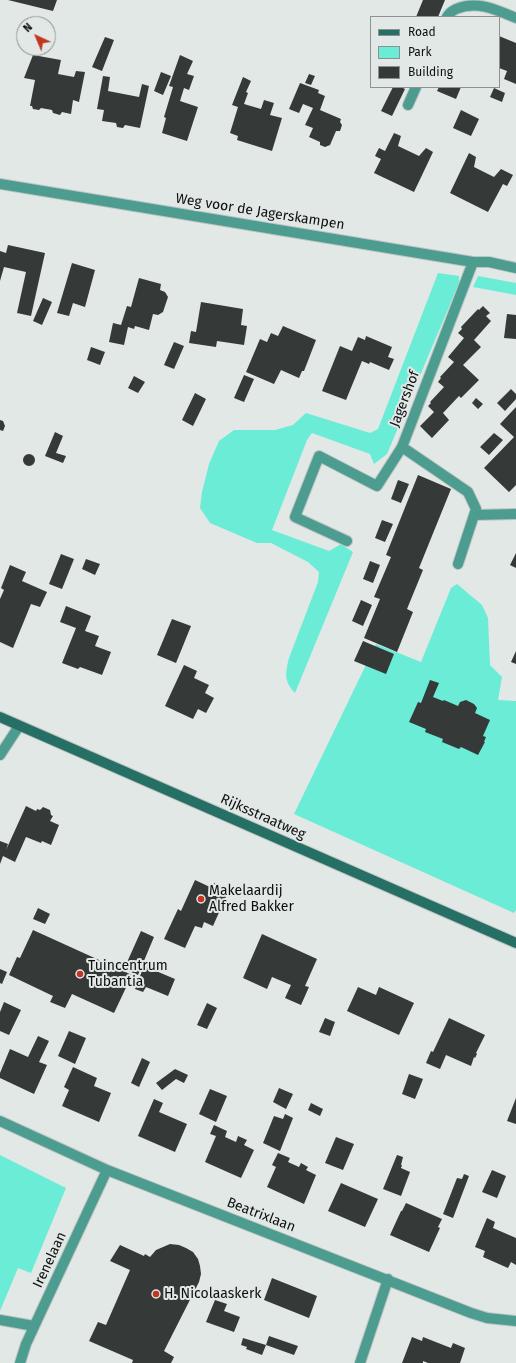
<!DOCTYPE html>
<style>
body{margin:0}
#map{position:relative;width:516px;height:1363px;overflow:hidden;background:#e1e8e6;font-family:"Fira Sans",sans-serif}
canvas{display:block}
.legend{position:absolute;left:370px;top:16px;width:130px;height:72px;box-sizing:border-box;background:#e1e8e6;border:1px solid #8d9290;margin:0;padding:5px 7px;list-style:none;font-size:12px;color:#0e1010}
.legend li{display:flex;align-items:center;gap:8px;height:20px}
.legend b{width:20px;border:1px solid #8d9290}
.north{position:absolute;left:16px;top:16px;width:40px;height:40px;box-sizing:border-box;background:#e1e8e6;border:1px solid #8d9290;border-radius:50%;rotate:316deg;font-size:11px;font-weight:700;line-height:16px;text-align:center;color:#0e1010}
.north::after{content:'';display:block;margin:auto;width:14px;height:18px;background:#c23622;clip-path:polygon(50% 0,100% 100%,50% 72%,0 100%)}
</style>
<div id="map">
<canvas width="516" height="1363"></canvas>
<ul class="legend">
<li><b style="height:5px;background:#266f64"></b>Road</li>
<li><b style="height:11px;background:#6aecd7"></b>Park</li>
<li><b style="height:11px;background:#353a39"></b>Building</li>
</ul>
<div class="north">N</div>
</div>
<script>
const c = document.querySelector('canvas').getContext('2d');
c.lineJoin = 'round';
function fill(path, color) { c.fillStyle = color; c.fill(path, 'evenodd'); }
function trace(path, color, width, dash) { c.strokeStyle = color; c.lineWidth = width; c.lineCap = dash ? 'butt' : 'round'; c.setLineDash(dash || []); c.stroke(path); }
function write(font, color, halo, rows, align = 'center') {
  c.font = font + ' "Fira Sans",sans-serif'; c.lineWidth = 4; c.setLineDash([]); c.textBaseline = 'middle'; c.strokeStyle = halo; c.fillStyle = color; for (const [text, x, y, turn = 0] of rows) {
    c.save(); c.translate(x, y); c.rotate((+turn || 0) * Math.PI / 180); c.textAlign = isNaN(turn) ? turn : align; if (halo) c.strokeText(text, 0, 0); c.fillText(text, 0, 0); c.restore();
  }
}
const green = new Path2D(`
 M438 273 459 276V283L387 454 374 464 370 454 312 433 307 440 272 530 329 551 341 544 353 552 295 693C284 681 285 674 289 658L318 582 319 572 308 562 271 543H257L210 523 200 508 202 492 209 464 219 441 234 430H275L293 425 306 413 370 433 378 429Z
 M478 276 516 283V295L473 287Z
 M457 584 482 605 488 618 490 665 502 677 498 700 516 701V910L514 913 294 814 376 644 421 662 451 588Z
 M0 1155 66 1188 31 1273 18 1268 0 1311Z`);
const building = new Path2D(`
 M8 0H57L53 11Z
 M423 0H445L438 17H416Z
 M499 36 516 43V84L504 79 507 71 499 68Z
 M105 37 114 40 102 71 92 67Z
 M33 55 61 60 58 74 74 77 76 71 85 72 79 102 73 100 71 114 62 112 60 115 53 113 52 110 41 108 39 110 33 109 32 106H30L35 80 24 78Z
 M180 55 193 61 187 74 194 76 189 90 184 88 180 101 198 107 187 141 162 133 166 118 164 117 173 87 169 86Z
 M161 72 171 76 163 95 154 91Z
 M309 74 315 76 311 85 305 83Z
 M103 76 110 77 108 91 139 97 142 84 149 86 140 128 125 125 123 128 117 127 116 123 102 121 104 110 97 109Z
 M243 77 251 81 246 92 248 93 244 104 261 109 264 100 274 103 270 115 282 118 272 151 237 140 238 136 230 133 238 107 232 105Z
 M300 83 319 90 318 93 325 96 320 110 341 119 340 122 342 125 340 131H336L330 145 325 147 320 145V142L309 137 313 128 305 125 313 108 303 104 299 113 289 109Z
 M393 87H401L405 89 392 116 381 111Z
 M439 87H461L456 99 437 91Z
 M494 88 505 93 502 102 490 97Z
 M461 110 479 119 471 136 453 128Z
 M394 133 401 136 398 146 419 156 426 148 433 152 414 192 374 173 381 159 375 156 379 148 385 151Z
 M469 153 476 157 474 167 494 177 501 169 513 175 507 186 503 184 488 212 450 193Z
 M8 245 45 253 31 316 17 313 26 272 4 267 0 281V251L6 253Z
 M72 263 95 270 85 307 73 303 69 316 57 313Z
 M139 278 161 284 160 290 165 292 168 297 163 312 158 315 153 314 149 330 135 326 134 329 128 327 124 345 109 342 113 323 121 325 127 306 131 307Z
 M43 298 52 302 42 325 33 321Z
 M201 302 243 309 241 325 247 326 244 345 217 341 216 347 189 343 191 331 196 332Z
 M483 306 490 313 486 316 491 321 474 340 481 347 463 365 479 380 461 398 459 396 443 413 449 420 432 438 420 426 434 412 428 406 431 403 430 402 444 387 438 382 441 378 440 377 454 362 448 357 464 338 458 333 462 329 461 327 478 309 479 310Z
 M507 314 516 315V339L504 338Z
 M283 326 316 340 304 371H302L299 378 281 370 274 384 246 372 260 339 267 342 271 333 278 336Z
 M366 336 392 347 388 357 394 359 389 370 370 362 369 364 362 361 346 400 322 391 340 346 352 351 358 337 365 340Z
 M174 342 184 346 174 369 164 365Z
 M91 347 105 352 100 365 87 360Z
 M244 375 254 379 244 402 234 398Z
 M134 376 145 382 138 393 128 388Z
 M511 389 516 394V399L505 411 497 403Z
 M195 393 206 399 193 426 182 420Z
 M476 398 483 404 478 409 472 403Z
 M516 407V485L509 492 484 468 514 437 500 424Z
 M0 420 3 421 5 426 3 431 0 430Z
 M55 432 63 436 56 453 66 456 63 463 45 456Z
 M494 433 503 440 489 455 480 447Z
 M23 460a6 6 0 1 1 12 0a6 6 0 1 1-12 0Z
 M418 475 451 489 419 568 423 570 407 609 413 612 397 652 364 638 380 599 374 597 391 557 386 555Z
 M398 480 409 484 401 503 391 499Z
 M382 520 393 524 385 542 375 538Z
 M516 553V568L510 565Z
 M61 554 74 559 62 589 49 584Z
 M86 559 100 564 95 575 82 569Z
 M370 561 380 565 373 583 363 579Z
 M10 565 26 572 22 581 47 592 40 607 31 604 13 648 0 642V599L4 590 1 588Z
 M361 600 372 605 363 626 352 621Z
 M66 606 91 616 85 631 99 636 95 646 111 652 102 675 80 667 78 669 62 663 76 628 60 622Z
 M172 619 191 626 176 663 157 655Z
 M363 641 394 654 386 674 354 661Z
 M516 651V664L511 662Z
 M184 665 197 671 194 678 209 685 205 693 214 698 206 713 198 709 193 719 165 706Z
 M430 680 439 683 433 697 443 701 444 700 458 706 460 702 466 700 474 704 477 708 475 713 490 720 483 736 486 737 484 742H485L478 755 461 747 459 749 442 742 443 739 425 732 426 729 409 722 418 702 421 703Z
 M26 806 36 811 37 809 40 810 43 807 50 810 51 815 53 816 50 821 59 825 51 845 42 841 41 843 26 837 15 862 3 856 0 864V841L8 844 6 850Z
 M195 880 212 888 214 883 229 890 213 926 204 922 202 928 195 926 185 948 164 939 178 909 181 911Z
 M38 908 50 914 45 924 33 919Z
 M33 930 132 975 114 1013 72 994 65 1008 50 1002 53 996 9 975 17 957 20 958Z
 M141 931 154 937 138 975 124 969Z
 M262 934 317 959 305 986 309 987 301 1005 285 998 291 985 272 977 267 989 243 978Z
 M144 966 175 979 168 996 146 987 143 992 135 989Z
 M0 969 7 972 2 984 0 983Z
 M358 987 376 995 379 987 414 1003 399 1035 347 1011Z
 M4 1002 21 1010 9 1035 0 1031V1012Z
 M207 1003 217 1008 207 1029 197 1025Z
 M325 1018 335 1022 330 1036 319 1032Z
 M449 1018 485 1035 476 1053 477 1054 475 1058 474 1057 471 1066 446 1055 440 1069 426 1063 431 1051 433 1052Z
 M69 1031 86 1038 75 1064 58 1056Z
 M38 1036 49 1041 39 1062 47 1065 34 1094 0 1078V1073L10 1049 28 1057Z
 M142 1058 150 1062 139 1087 131 1083Z
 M73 1067 97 1078 94 1086 111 1093 99 1122 62 1106 69 1090 64 1087Z
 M175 1069 188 1075 184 1083 176 1079 162 1090 156 1083Z
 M409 1074 423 1079 415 1099 402 1094Z
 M279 1088 293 1094 286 1109 273 1102Z
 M210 1089 227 1096 216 1122 199 1114Z
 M516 1098V1124L507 1121Z
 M154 1099 163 1103 159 1112 187 1124 175 1152 138 1136Z
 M311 1103 323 1109 320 1116 308 1110Z
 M285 1114 293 1118 280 1151 263 1143 274 1116 283 1119Z
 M214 1125 227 1131 225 1137 236 1142 238 1136 247 1140 244 1145 254 1150 241 1178 205 1162 216 1136 210 1134Z
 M336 1137 354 1144 343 1170 325 1163Z
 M278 1153 290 1158 288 1162 299 1167 301 1163 308 1167 306 1170 316 1175 304 1204 267 1187 276 1167 272 1165Z
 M397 1155 403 1157 401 1165H402L401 1168 410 1172 401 1196 383 1189Z
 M492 1170 506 1176 497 1198 482 1192Z
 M464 1174 469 1176 453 1218 443 1214 457 1178 462 1179Z
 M341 1183 378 1199 365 1227 328 1211Z
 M406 1203 442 1219 438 1227 440 1228 429 1252 390 1235 401 1211H402Z
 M487 1218 495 1222 493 1228 516 1238V1265L511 1262 508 1268 483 1257 485 1251 475 1247Z
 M170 1244 179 1245 186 1248 193 1252 198 1259 200 1266 201 1274 199 1282 164 1351 174 1357 171 1363H132L133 1360 89 1341 98 1322 106 1325 130 1270 110 1261 120 1245 144 1256 145 1254 150 1257 156 1250Z
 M272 1278 317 1296 309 1318 264 1300Z
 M215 1300 227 1304 224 1311 240 1317 234 1332 206 1322Z
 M269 1336 298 1346 294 1355 266 1345 262 1355 246 1349 247 1347 241 1345 243 1338 266 1345Z
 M412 1337 422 1341 423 1337 451 1348 453 1343 465 1348 460 1363H428L423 1361V1363H402Z`);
const lane = new Path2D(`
 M347 541 295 517 319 456 377 486 402 447
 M0 755 19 726`);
const street = new Path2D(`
 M447 17C449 13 452 11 456 9 477 0 497 10 516 18
 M408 105 416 87
 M0 184 473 262H489L516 268
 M474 515 516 514
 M458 564 476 509 468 492 402 447 473 262
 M0 1121 107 1170 471 1313 487 1318 516 1321
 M0 1320 34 1326
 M20 1363 26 1344 107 1170
 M360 1363 388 1279`);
const secondary = new Path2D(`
 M0 717 516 943`);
const markers = [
 [201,899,4,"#c23622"],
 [80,974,4,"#c23622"],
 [156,1294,4,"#c23622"]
];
const streetNames = [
 ["Weg voor de Jagerskampen",260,212,9],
 ["Jagershof",405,399,-69],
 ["Rijksstraatweg",263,817,24],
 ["Beatrixlaan",261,1215,21],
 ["Irenelaan",50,1260,-65]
];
const poiNames = [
 ["Makelaardij",209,891],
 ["Alfred Bakker",209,907],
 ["Tuincentrum",88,966],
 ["Tubantia",88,982],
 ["H. Nicolaaskerk",164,1294]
];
fill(green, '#6aecd7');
fill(building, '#353a39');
trace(lane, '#bfc5c4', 12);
trace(street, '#bfc5c4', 12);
trace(secondary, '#bfc5c4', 12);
trace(lane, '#4c9d8f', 10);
trace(street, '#4c9d8f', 10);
trace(secondary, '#266f64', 10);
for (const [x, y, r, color] of markers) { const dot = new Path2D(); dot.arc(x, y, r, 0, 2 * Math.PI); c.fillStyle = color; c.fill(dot); trace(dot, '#e1e8e6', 1.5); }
write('14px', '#0e1010', '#e1e8e6', streetNames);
write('14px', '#0e1010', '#e1e8e6', poiNames, 'left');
</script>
